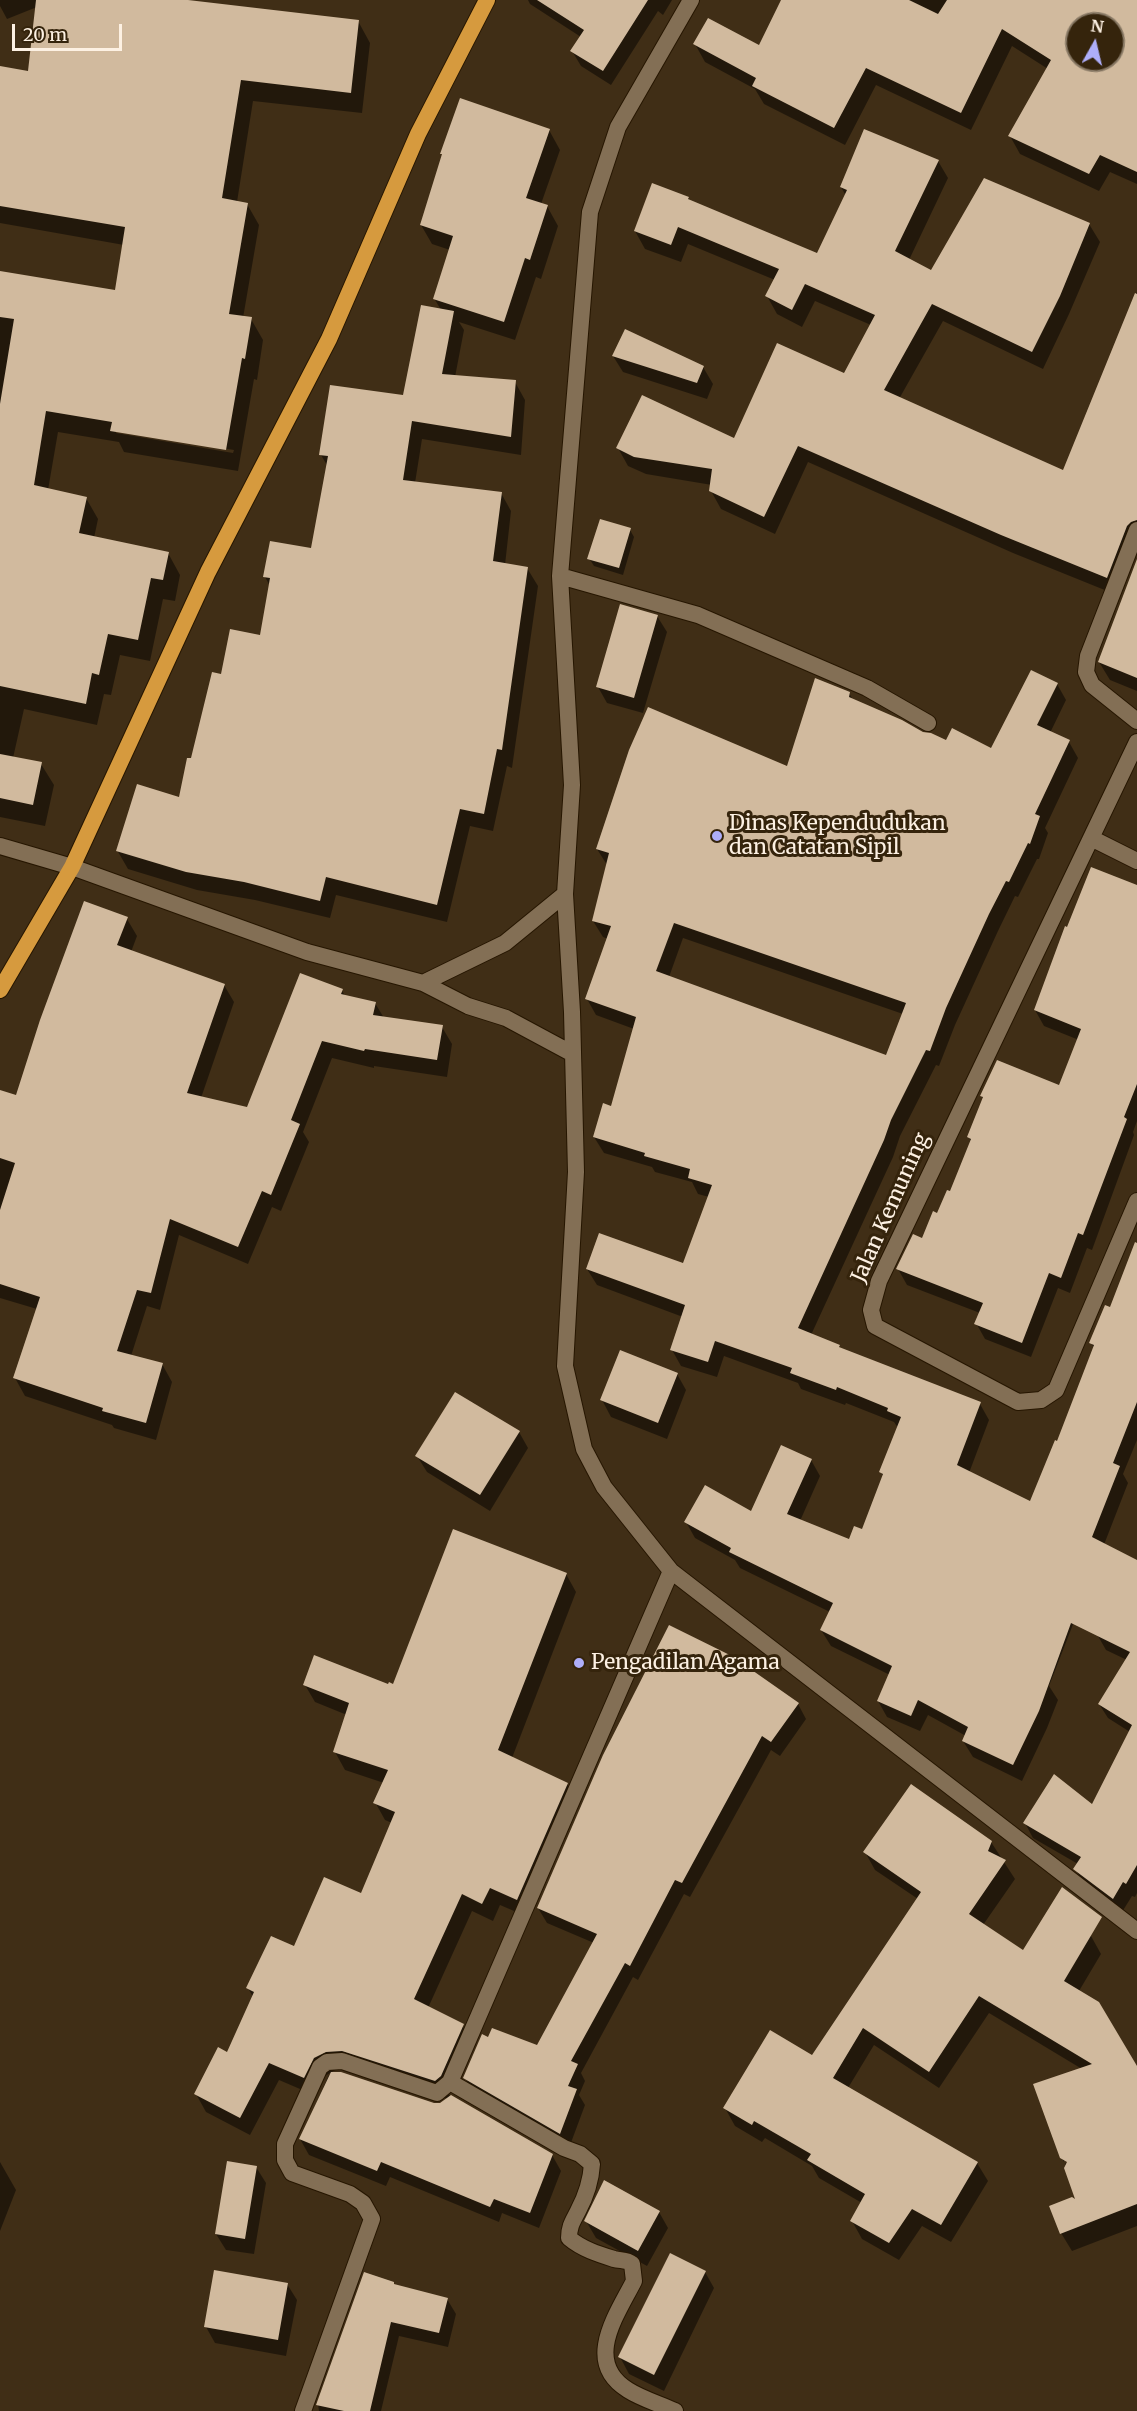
<!DOCTYPE html>
<style>
body{margin:0}
#map{position:relative;width:1137px;height:2411px;overflow:hidden;background:#402e16;font-family:Merriweather,serif}
canvas{display:block}
.north{position:absolute;left:1065px;top:12px;width:60px;height:60px;box-sizing:border-box;background:#35240c;border:2px solid #857662;border-radius:50%;rotate:8deg;font-size:16px;font-weight:700;line-height:24px;text-align:center;color:#fdf1e3}
.north::after{content:'';display:block;margin:auto;width:21px;height:27px;background:#aeaefa;clip-path:polygon(50% 0,100% 100%,50% 72%,0 100%)}
.scale{position:absolute;left:12px;top:24px;width:110px;height:27px;box-sizing:border-box;border:3px solid #fdf1e3;border-top:0;padding-left:8px;font-size:18px;line-height:21px;white-space:nowrap;color:#fdf1e3;-webkit-text-stroke:4px #35240c;paint-order:stroke}
</style>
<div id="map">
<canvas width="1137" height="2411"></canvas>
<div class="north">N</div>
<div class="scale">20 m</div>
</div>
<script>
const c = document.querySelector('canvas').getContext('2d');
c.lineJoin = 'round';
function fill(path, color) { c.fillStyle = color; c.fill(path, 'evenodd'); }
function trace(path, color, width, dash) { c.strokeStyle = color; c.lineWidth = width; c.lineCap = dash ? 'butt' : 'round'; c.setLineDash(dash || []); c.stroke(path); }
function write(font, color, halo, rows, align = 'center') {
  c.font = font + ' Merriweather,serif'; c.lineWidth = 6; c.setLineDash([]); c.textBaseline = 'middle'; c.strokeStyle = halo; c.fillStyle = color; for (const [text, x, y, turn = 0] of rows) {
    c.save(); c.translate(x, y); c.rotate((+turn || 0) * Math.PI / 180); c.textAlign = isNaN(turn) ? turn : align; if (halo) c.strokeText(text, 0, 0); c.fillText(text, 0, 0); c.restore();
  }
}
const shadow = new Path2D(`
 M0 0H176L358 21 370 43 362 113 253 101 237 202 247 204 259 225 243 318 251 319 263 340 257 380 254 379 238 471 124 452 119 442 58 432 48 490 86 498 98 519 94 538 168 553 180 575 175 601 163 599 150 661 120 655 111 695 104 694 97 725 24 709 13 758 41 764 54 785 45 826 0 817V272L116 291 124 245 0 223V136L30 73 37 7 7 19 0 6ZM116 430 234 450 233 453 116 433Z
 M528 0H672L663 15 658 11 611 85 581 66 572 51 581 37 530 4Z
 M783 0H1137V184L1110 172 1099 191 1020 154 1010 136 1048 69 1012 46 971 130 876 85 845 145 764 104 755 89 705 62 695 44 760 48ZM1077 24H1113V60H1077Z
 M549 130 560 150 541 204 547 206 558 226 541 279 536 277 515 340 459 322 464 330 455 377 515 382 525 400 521 455 422 439 415 483 501 493 511 511 505 565 527 568 538 586 512 768 507 766 493 831 470 826 447 922 336 895 330 918 255 900 197 890 128 869 117 850 180 799 222 676 262 636 270 586 265 577 312 550 328 467 321 455 405 397 441 310 434 298 450 250 432 244 421 225Z
 M938 161 948 178 909 260 932 272 1089 224 1100 242 1069 314 1043 369 943 321 899 399 1064 472 1137 292V544L1117 595 1013 553 808 462 775 534 721 509 711 491 712 485 646 474 628 466 618 448 735 440 845 375 871 325 815 301 802 327 777 314 767 296 775 280 688 244 681 262 645 249 635 231 688 198 690 201 818 255 846 196 841 187Z
 M613 356 703 367 713 384 707 399 623 372Z
 M630 530 634 537 623 575 594 566 589 558Z
 M1137 564V691L1110 680 1099 662Z
 M657 616 667 632 643 713 607 703 598 687Z
 M1057 684 1066 700 1050 733 1069 742 1078 758 1045 828 1048 833 1039 859H1037L1018 897 1015 896 998 931 955 1025 939 1066 936 1065 900 1136 893 1157 811 1335 839 1346 841 1350 980 1404 989 1420 969 1473 1031 1503 1058 1443 1095 1349 1091 1343 1137 1264V1440L1123 1474 1128 1483 1049 1686 1058 1700 1047 1728 1022 1781 973 1757 963 1741 966 1736 928 1715 920 1731 887 1717 878 1701 890 1675 831 1646 821 1630 830 1612 740 1568 735 1560 695 1538 686 1522 751 1513 811 1460 820 1476 800 1521 850 1541 863 1531 883 1476 881 1472 898 1428 894 1422 846 1403 845 1405 801 1389 798 1383 724 1356 717 1377 681 1366 672 1350 683 1317 597 1285 587 1269 684 1265 709 1197 698 1194 692 1182 655 1172 652 1167 604 1153 594 1137 612 1107 634 1029 596 1015 587 999 608 939 603 937 593 921 607 865 597 849 788 768 849 693 853 700 923 734 947 742 992 750ZM683 938 903 1014 887 1057 669 977Z
 M1137 892V1121L1133 1132 1134 1135 1092 1250 1087 1248 1070 1293 1058 1288 1031 1357 985 1339 976 1323 980 1313 907 1285 898 1269 923 1239 951 1193 971 1142 969 1137 983 1099 982 1096 1060 1087 1079 1040 1044 1026 1035 1010 1068 929Z
 M127 919 137 936 131 952 224 985 234 1002 201 1098 248 1108 342 991 346 997 375 1003 384 1018 442 1027 452 1044 447 1077 374 1066V1068L332 1058 303 1132 309 1142 281 1211 272 1207 248 1264 179 1235 160 1310 147 1306 131 1356 162 1364 172 1382 156 1440 114 1428 112 1425 25 1396 15 1378 37 1309 0 1298V1122L29 1107Z
 M677 1374 686 1390 667 1439 611 1417 602 1400Z
 M519 1432 528 1448 490 1511 427 1472 417 1456Z
 M1137 1563V1893L1135 1897 1132 1896 1122 1912 1084 1883 1075 1869 1078 1864 1033 1838 1025 1823 1093 1807 1130 1732 1108 1718 1099 1704 1127 1660 1106 1650 1098 1636Z
 M566 1574 576 1592 512 1758 567 1784 577 1802 528 1917 500 1905 493 1921 472 1911 428 2008 462 2025 473 2043 449 2095 552 2155 561 2171 539 2228 502 2213 499 2222 390 2177 386 2186 309 2155 300 2139 329 2075 341 2073 433 2104 440 2105 448 2099 357 2069H337L323 2077 314 2095 279 2080 250 2135 206 2112 196 2094 228 2054 253 1997 248 1988 362 1895 392 1823 385 1820 375 1802 384 1783 345 1770 335 1752 347 1715 315 1702 305 1685 394 1686Z
 M749 1666 753 1673 798 1704 806 1719 780 1756 771 1750 690 1897 684 1894 638 1980 633 1977 581 2073 585 2081 579 2095 585 2105 569 2148 474 2092 465 2078 489 2039 538 2047 594 1943 547 1923 538 1908Z
 M991 1842 1015 1879 983 1925 1024 1952 1091 1936 1101 1954 1079 1991 1137 2069V2226L1072 2251 1061 2233 1078 2202 1065 2163 1072 2168 1074 2165 1064 2159V2162L1061 2157 1082 2069 989 2013 939 2088 874 2045 848 2088 977 2163 988 2181 951 2242 922 2226 899 2260 862 2239 852 2221 862 2203 819 2178 812 2166 765 2138 762 2142 735 2126 725 2108 813 2057 918 1899 875 1870 865 1852Z
 M0 2162 16 2190 0 2231Z
 M256 2167 266 2183 254 2254 226 2250 216 2234Z
 M659 2212 668 2228 647 2266 596 2238 586 2221Z
 M705 2272 714 2288 664 2391 629 2374 620 2357Z
 M287 2284 297 2300 286 2356 215 2343 206 2327Z
 M395 2286 447 2299 456 2314 448 2347 399 2336 381 2411H319L318 2404Z`);
const building = new Path2D(`
 M36 0H188L359 20 351 93 241 80 222 198 248 203 229 314 252 317 245 359 242 358 226 450 110 431 112 422 46 411 34 485 87 497 79 533 169 552 163 580 151 578 138 640 108 634 99 675 92 673 86 704 0 686V404L14 319 0 317V271L115 290 125 227 0 206V66L28 71Z
 M537 0H648L603 71 570 51 584 30Z
 M781 0H909L938 14 947 0H1137V172L1100 155 1089 174 1008 136 1051 60 1002 29 961 113 866 68 834 128 752 86 756 78 693 44 708 18 759 45ZM1077 24H1113V60H1077Z
 M460 98 550 129 526 198 548 205 530 260 525 258 504 322 433 299 453 236 420 225 442 154H440Z
 M864 129 939 160 895 251 931 270 984 178 1090 223 1060 296 1032 352 932 304 884 390 1063 470 1135 293 1137 294V520L1131 522 1127 526 1107 578 1001 535 798 446 764 517 709 491 712 469 634 457 616 448 642 395 734 438 777 343 844 373 875 315 805 284 792 310 765 296 779 269 678 227 671 245 634 231 652 183 689 197 688 199 817 253 847 190 840 187Z
 M421 305 454 311 442 374 516 380 511 437 412 421 403 480 502 492 493 561 528 567 502 750 497 749 484 814 460 809 437 905 326 877 320 901 244 882 186 872 116 851 137 784 179 797 187 758H191L212 672 221 674 230 629 260 635 270 578 263 577 270 541 311 548 328 456 319 455 330 385 403 395Z
 M625 329 704 366 697 383 612 356Z
 M600 519 631 528 619 568 587 559Z
 M1137 559V678L1098 662Z
 M620 604 658 615 634 698 596 687Z
 M1031 670 1058 683 1037 725 1070 740 1035 814 1040 816 1030 844 1028 843 1009 882 1006 881 989 914 946 1008 930 1051 926 1050 891 1120 884 1140 798 1328 840 1345 839 1347 981 1402 957 1465 1030 1501 1055 1440 1057 1441 1094 1345 1089 1343 1105 1305 1110 1307 1135 1242 1137 1243V1402L1113 1463 1120 1466 1092 1537 1137 1560V1865L1126 1884 1123 1882 1113 1899 1073 1869 1081 1857 1023 1823 1054 1774 1092 1804 1132 1725 1098 1704 1130 1652 1071 1623 1039 1711 1013 1765 962 1741 968 1727 918 1700 911 1716 877 1701 892 1666 820 1630 833 1603 729 1552 731 1548 684 1522 705 1485 751 1511 781 1445 812 1459 787 1514 849 1539 854 1526 862 1529 883 1474 879 1472 901 1417 887 1411 888 1408 837 1387 836 1390 790 1373 792 1368 715 1341 708 1362 670 1350 685 1305 586 1269 599 1233 683 1263 712 1185 688 1178 690 1169 644 1156 645 1153 593 1137 603 1103 611 1106 636 1017 585 999 611 926 592 921 609 853 596 849 629 750 648 707 787 766 815 678 850 692 849 697 902 720 923 732 931 733 946 740 952 728 991 748ZM674 923 906 1003 886 1055 656 971Z
 M0 754 42 762 33 805 0 798Z
 M1091 867 1137 885V1084L1124 1117 1127 1119 1083 1235 1078 1233 1061 1278 1049 1273 1022 1343 974 1324 983 1303 896 1269 913 1234 922 1238 933 1211 937 1213 947 1190 950 1191 971 1139 967 1137 983 1097 980 1096 997 1060 1059 1085 1081 1029 1034 1010 1065 926 1067 927Z
 M84 901 128 917 117 945 225 984 187 1093 247 1107 300 973 343 989 341 994 376 1002 373 1015 443 1025 437 1060 365 1049 364 1051 322 1041 291 1120 300 1124 271 1195 262 1191 238 1247 170 1219 151 1293 137 1290 117 1351 163 1363 146 1423 102 1411 103 1408 13 1378 40 1297 0 1284V1210L15 1163 0 1158V1090L16 1095 40 1020Z
 M620 1350 678 1373 658 1423 600 1400Z
 M455 1392 520 1431 480 1495 415 1456Z
 M453 1529 567 1573 498 1750 568 1783 517 1900 490 1888 482 1904 462 1894 414 1999 464 2024 441 2076 435 2081 342 2051 326 2052 314 2058 304 2078 269 2063 240 2118 194 2094 218 2047 227 2052 254 1992 246 1988 271 1936 294 1946 324 1877 361 1893 395 1812 373 1803 388 1770 333 1752 349 1703 303 1685 314 1655 388 1684 389 1682 393 1684Z
 M669 1625 750 1665 749 1668 799 1703 771 1742 762 1736 682 1883 675 1880 630 1966 625 1963 571 2061 578 2064 568 2086 577 2089 560 2134 463 2078 482 2034 488 2037 492 2028 537 2045 597 1934 537 1908 603 1755Z
 M911 1784 992 1841 988 1851 1006 1860 969 1914 1023 1950 1062 1887 1102 1917 1064 1981 1099 2002 1137 2066V2204L1060 2234 1049 2206 1072 2197 1075 2199 1064 2168 1067 2162 1060 2158 1033 2084 1092 2064 979 1996 929 2072 863 2028 833 2078 978 2162 941 2225 912 2209 889 2243 850 2221 865 2194 807 2160 811 2154 754 2121 752 2125 723 2108 770 2030 812 2055 921 1892 863 1852Z
 M331 2072H341L434 2103H440L451 2095 553 2154 530 2213 494 2199 490 2207 381 2162 377 2171 299 2139Z
 M227 2161 257 2166 245 2239 215 2234Z
 M604 2180 660 2211 638 2251 584 2221Z
 M670 2253 706 2271 654 2375 618 2357Z
 M214 2270 288 2283 278 2340 204 2327Z
 M364 2272 394 2282V2284L448 2298 439 2333 391 2322 370 2411H344L316 2405Z`);
const minor = new Path2D(`
 M691 0 618 127 590 212 560 576 572 785 565 894 572 1012 576 1172 565 1366 584 1449 604 1487 671 1571 1137 1931
 M1137 530 1088 656 1086 672 1092 685 1137 721
 M560 576 698 615 867 688 928 723
 M1137 742 879 1281 871 1310 875 1326 1018 1402 1041 1400 1056 1390 1137 1201
 M1091 838 1137 861
 M0 846 72 867 307 952 423 983 505 943 565 894
 M423 983 468 1006 506 1018 573 1054
 M450 2082 564 2148 580 2154 592 2164C591 2181 586 2196 578 2211 573 2221 569 2226 569 2238 582 2249 598 2254 614 2259 621 2261 626 2259 632 2264L634 2281C616 2316 583 2362 628 2390 642 2399 660 2404 675 2411
 M303 2411 372 2219 363 2203 350 2194 292 2173 285 2160V2144L320 2067 327 2062 342 2061 437 2093 450 2082 671 1571`);
const trunk = new Path2D(`
 M0 990 72 867 208 572 329 339 418 134 487 0`);
const markers = [
 [717,836,6,"#aeaefa"],
 [579,1663,6,"#aeaefa"]
];
const poiNames = [
 ["Dinas Kependudukan",729,824],
 ["dan Catatan Sipil",729,848],
 ["Pengadilan Agama",591,1663]
];
const streetNames = [
 ["Jalan Kemuning",891,1208,-66]
];
fill(shadow, '#0007');
fill(building, '#d1ba9e');
trace(minor, '#261600', 18);
trace(trunk, '#261600', 18);
trace(minor, '#836f55', 16);
trace(trunk, '#d69a3e', 16);
for (const [x, y, r, color] of markers) { const dot = new Path2D(); dot.arc(x, y, r, 0, 2 * Math.PI); c.fillStyle = color; c.fill(dot); trace(dot, '#35240c', 2); }
write('21px', '#fdf1e3', '#35240c', poiNames, 'left');
write('21px', '#fdf1e3', '#35240c', streetNames);
</script>
